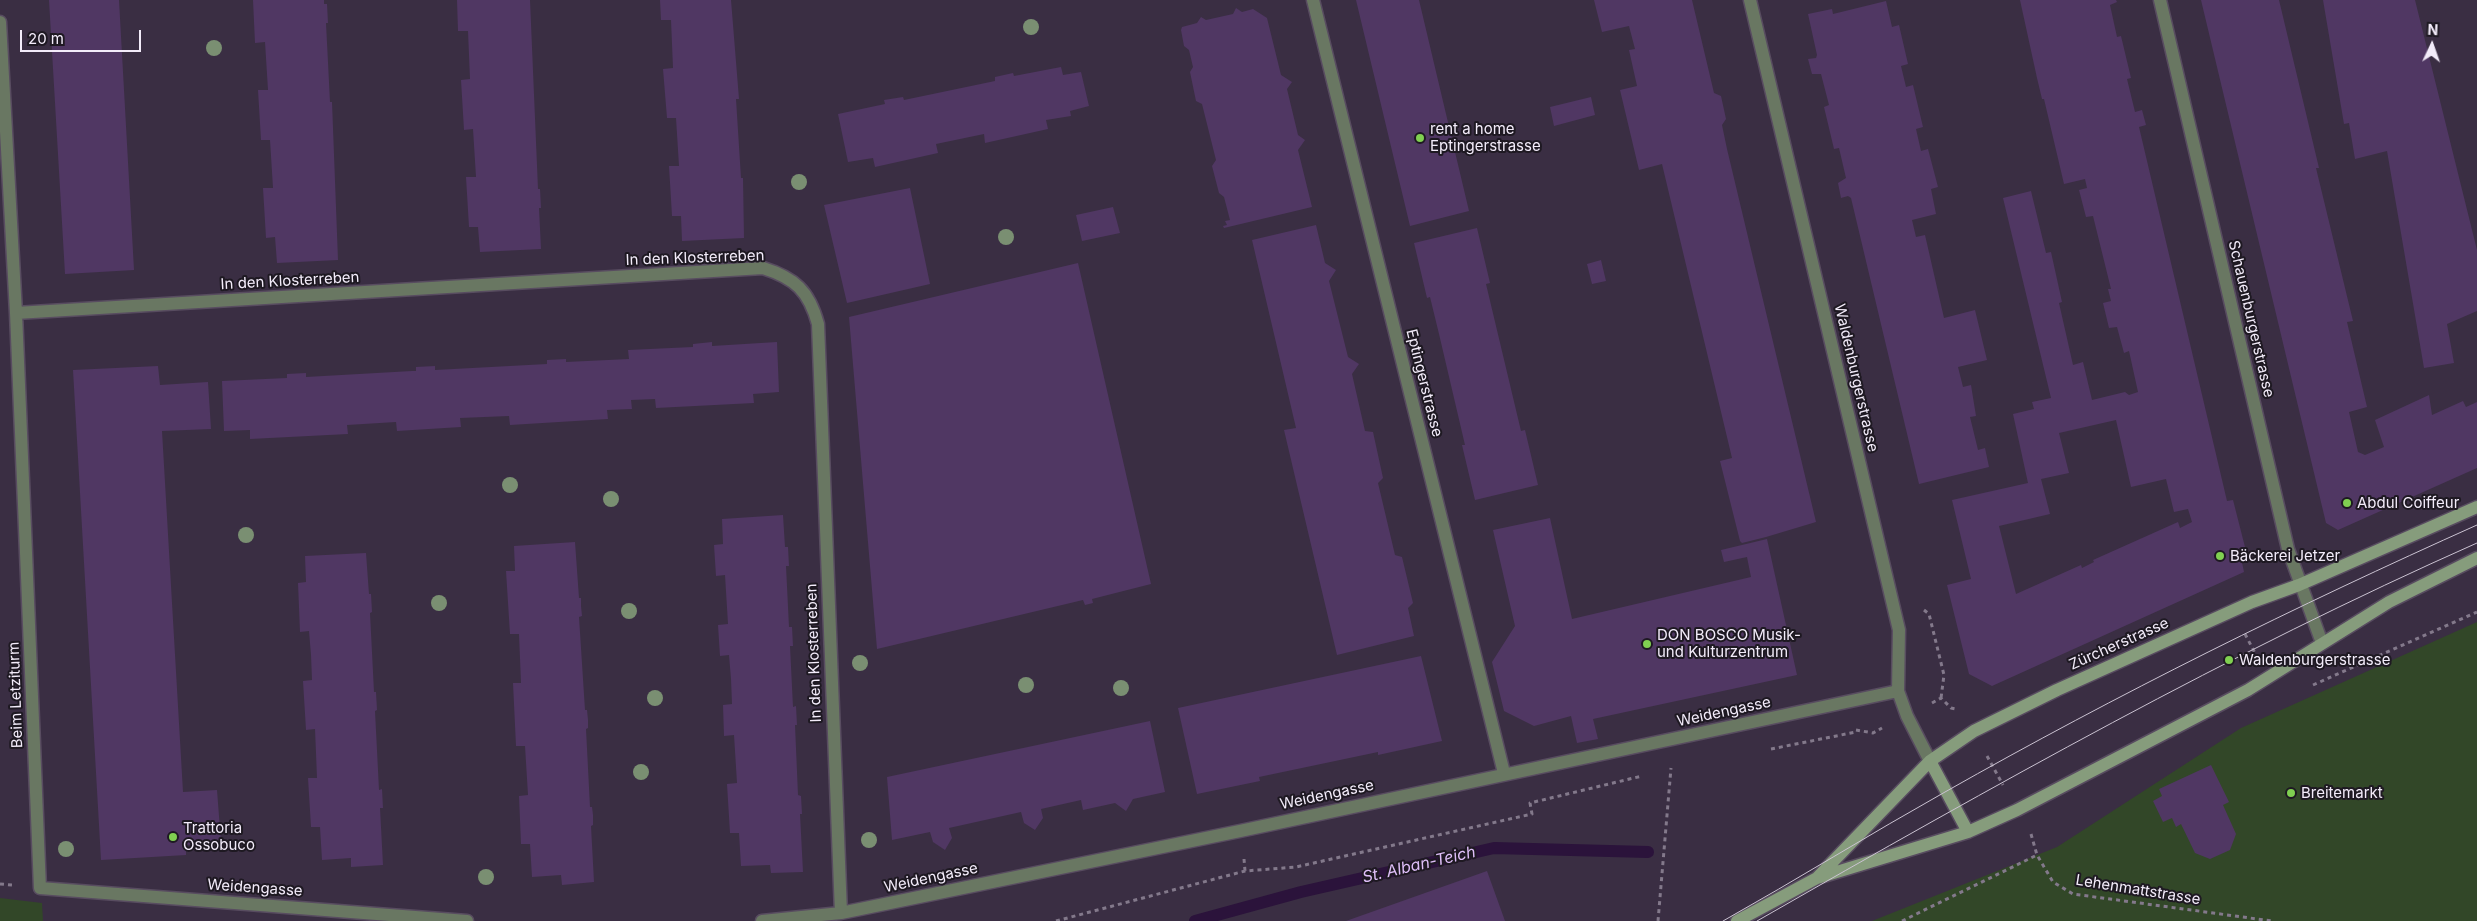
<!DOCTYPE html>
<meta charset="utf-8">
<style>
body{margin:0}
#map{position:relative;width:2477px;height:921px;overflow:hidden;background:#3a2e43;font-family:Inter,sans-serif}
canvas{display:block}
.north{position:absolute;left:2407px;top:20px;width:50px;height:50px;-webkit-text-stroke:4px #1e1922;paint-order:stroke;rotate:3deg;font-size:14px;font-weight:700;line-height:20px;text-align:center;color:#f3ecfa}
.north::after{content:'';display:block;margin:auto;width:18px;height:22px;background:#f3ecfa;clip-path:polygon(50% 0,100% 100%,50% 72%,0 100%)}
.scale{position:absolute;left:20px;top:30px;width:121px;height:22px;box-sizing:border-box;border:2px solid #f3ecfa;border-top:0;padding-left:6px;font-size:15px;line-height:18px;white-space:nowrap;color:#f3ecfa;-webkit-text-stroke:4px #1e1922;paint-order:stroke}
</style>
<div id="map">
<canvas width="2477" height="921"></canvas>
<div class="north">N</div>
<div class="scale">20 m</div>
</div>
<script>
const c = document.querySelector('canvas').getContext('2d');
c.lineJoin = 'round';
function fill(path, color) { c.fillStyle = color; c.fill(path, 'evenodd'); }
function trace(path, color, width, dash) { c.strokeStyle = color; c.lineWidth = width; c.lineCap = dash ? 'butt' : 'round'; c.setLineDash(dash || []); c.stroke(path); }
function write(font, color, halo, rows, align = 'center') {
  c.font = font + ' Inter,sans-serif'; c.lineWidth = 4; c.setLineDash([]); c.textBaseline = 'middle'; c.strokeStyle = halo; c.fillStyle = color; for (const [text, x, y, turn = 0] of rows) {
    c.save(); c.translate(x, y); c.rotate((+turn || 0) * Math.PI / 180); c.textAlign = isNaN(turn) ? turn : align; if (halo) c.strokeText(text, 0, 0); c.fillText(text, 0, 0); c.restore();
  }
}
const green = new Path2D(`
 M2477 622V921H1872L2057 847 2241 728Z
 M0 898 42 903 43 921H0Z`);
const stream = new Path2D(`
 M1195 921 1301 892 1494 848 1648 852`);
const building = new Path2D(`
 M49 0H119L134 270 65 274Z
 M253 0H324V4H327L328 23H326L330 102H332L338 260 277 263 275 237 266 238 263 188H273L270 140H261L258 90H268L265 42 255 43Z
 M457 0H530L538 189H540L541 208H539L541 249 480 252 478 227H469L466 177H476L473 129 464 130 461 80 470 79 468 31H458Z
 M660 0H731L739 99H736L741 178H743L744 238 682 241 681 216H672L669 166H679L676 118H667L663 69 673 68 671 20H661Z
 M1356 0H1419L1469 211 1410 226Z
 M1594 0H1692L1714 93 1721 96 1726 119 1722 125 1727 149 1816 522 1766 537 1742 543 1740 541 1720 461 1732 458 1662 164 1639 170 1620 90 1637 86 1629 50 1635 49 1629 26 1602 32Z
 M2020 0H2116L2117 2 2110 5 2117 37 2121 36 2131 78 2127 79 2135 112 2142 110 2146 125 2139 127 2227 501 2233 500 2245 547 2239 548 2244 572 1992 686 1969 674 1947 585 1971 579 1952 500 2028 483 2013 414 2034 409 2032 402 2051 398 2003 198 2031 191 2046 253 2051 252 2062 302 2059 303 2073 365 2083 362 2092 400 2125 392 2129 395 2138 392 2129 351 2124 353 2117 327 2109 328 2103 303 2111 301 2108 289H2111L2093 216 2086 217 2079 190 2087 188 2085 179 2064 184 2044 99H2042L2037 78ZM2116 420 2131 487 2166 479 2174 512 2188 509 2192 522 2180 528 2178 522 2093 560 2094 562 2082 568 2081 565 2016 594 1999 526 2050 514 2041 479 2069 473 2059 433Z
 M2201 0H2279L2319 168H2316L2353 321 2347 322 2367 407 2349 412 2358 452 2365 455 2384 447 2375 420 2429 395 2432 415 2463 401 2466 407 2477 402V468L2338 530 2326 523Z
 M2323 0H2415L2477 250V311L2447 324 2454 363 2424 368 2387 151 2355 159 2349 123 2344 124Z
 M1886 1 1892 27 1899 25 1908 64 1901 66 1906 87 1913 85 1923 127 1916 129 1921 151 1928 149 1938 187 1931 189 1936 214 1912 220 1916 237 1925 235 1944 318 1975 310 1987 360 1958 367 1963 387 1971 385 1976 416 1970 417 1978 450 1985 448 1989 467 1919 484 1851 198 1848 196 1841 198 1838 183 1846 178 1839 148 1834 149 1824 107 1829 105 1821 74H1812L1808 59 1816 58 1817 55 1808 14 1832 9 1833 14Z
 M1236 8 1242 12 1253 9 1267 18 1281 75 1292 82 1287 89 1298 135 1305 140 1298 150 1312 207 1224 228 1223 226 1227 225 1225 221 1230 220 1224 197 1219 193 1212 166 1216 160 1202 104 1196 101 1190 72 1193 67 1189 50 1184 46 1181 30 1182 27 1197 23 1201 17 1206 20 1233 14Z
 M1061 67 1063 75 1081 72 1089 106 1070 111 1071 116 1046 120 1048 129 985 143 984 134 936 144 938 153 875 167 873 158 848 162 838 114 885 104 884 100 903 97 904 100 995 81V77L1013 73 1014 76Z
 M1591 97 1595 115 1554 126 1550 107Z
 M910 188 930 284 847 303 824 205Z
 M1113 207 1120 233 1082 241 1076 215Z
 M1316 225 1325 263 1336 270 1329 281 1348 357 1359 364 1352 374 1365 431 1373 432 1383 478 1378 483 1395 555 1402 557 1413 603 1408 608 1414 636 1337 655 1284 430 1296 428 1252 240Z
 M1477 228 1490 283 1486 284 1521 431 1525 430 1538 485 1475 500 1462 445H1465L1439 334 1430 297 1427 298 1414 243Z
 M1601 260 1606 281 1592 284 1587 264Z
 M1078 263 1151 584 1092 599 1093 603 1085 605 1083 600 877 649 849 317Z
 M712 342V346L777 342 779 392 753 394 754 403 656 408 655 399 631 400 632 409 607 410 608 419 510 425 509 416 460 418 461 427 397 431 396 422 347 425 348 434 250 439V430L224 431 222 381 287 378V374L306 373V377L412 371H416V367L435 366V370L547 364V360L566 359V362L629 359 628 350 693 347V344Z
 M158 366 160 385 208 382 211 429 162 431 183 792 217 790 221 842 186 845V855L101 860 73 370Z
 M783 515 785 547H788L789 566H786L789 627H792L793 646H790L793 707 796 706 797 725H795L798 795 801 796 802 814H800L803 872 771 873 770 865 741 866 739 833H730L727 784 737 783 734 735 724 736 723 705 732 704 731 679 729 655 720 656 718 625 728 624 725 575 716 576 714 545 723 544 722 519Z
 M1550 518 1572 619 1751 577 1747 557 1724 562 1721 550 1767 539 1797 675 1593 719 1598 739 1577 743 1571 716 1534 726 1504 711 1492 662 1515 626 1493 530Z
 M575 542 579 598H581V606L582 616 579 617 585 710H587L588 720V728L586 729 590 807H592L593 815V825L591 826 594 882 562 885 561 875 532 877 530 844H521L519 796 528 795 525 746H516L513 683H521L519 634H510L506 571H515L514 546Z
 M366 553 369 594H371L372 612 370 613 374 692H376L377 710 375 711 379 790 382 789 383 808H380L383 865 351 867V858L322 860 320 827H311L308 778H317L316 753 315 729 306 730 303 681 312 680 311 655 309 631 300 632 298 583 306 582 305 556Z
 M1421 656 1442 741 1378 755V752L1259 777 1260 781 1197 794 1178 708Z
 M1150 721 1165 792 1133 799 1126 811 1115 803 1083 810 1081 800 1041 809 1043 818 1035 830 1024 823 1021 812 949 828 952 838 945 850 933 842 930 832 892 840 887 777Z
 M2211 765 2229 802 2223 805 2236 834 2230 850 2210 859 2195 853 2181 824 2176 827 2172 818 2163 822 2153 801 2162 796 2159 789Z
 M1487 871 1505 921H1346Z`);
const path = new Path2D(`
 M1924 610 1929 614 1944 675 1941 698
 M2245 634 2255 653
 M2313 685 2477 612
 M1932 703 1941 698 1951 708 1956 709
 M1856 730 1873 733 1882 728
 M1771 749 1856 732
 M1987 756 2003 785
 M2031 834 2037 855 2053 882 2073 894 2272 921
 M1244 859 1245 871
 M0 884 12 885
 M1056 921 1245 871 1296 867 1532 814 1530 803 1642 776
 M1658 921 1671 768
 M1902 921 2037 855`);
const street = new Path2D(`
 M1313 0 1504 773
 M1750 0 1899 630 1898 691 1907 716 1930 761
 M2160 0 2288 549 2322 643
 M0 22 16 313 40 888 467 921
 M16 313 763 268C795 278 809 291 818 324L841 913
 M762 921 841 913 1240 831 1898 691`);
const secondary = new Path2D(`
 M1930 761 1968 832
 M1818 877 1930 761 1974 731 2057 690 2252 602 2299 585 2477 507
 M1737 921 1817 878 1968 832 2017 810 2248 690 2389 602 2477 558`);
const tram = new Path2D(`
 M1723 921C1798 879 1870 834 1945 792 2118 694 2296 606 2477 525
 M1757 921C1993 786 2229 653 2477 543`);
const trees = [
 [1031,27],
 [214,48],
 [799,182],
 [1006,237],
 [510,485],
 [611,499],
 [246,535],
 [439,603],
 [629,611],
 [860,663],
 [1026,685],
 [1121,688],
 [655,698],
 [641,772],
 [869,840],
 [66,849],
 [486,877]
];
const markers = [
 [1420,138,5,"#80d051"],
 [2347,503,5,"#80d051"],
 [2220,556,5,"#80d051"],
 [1647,644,5,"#80d051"],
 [2229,660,5,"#80d051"],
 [2291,793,5,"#80d051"],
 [173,837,5,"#80d051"]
];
const poiNames = [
 ["rent a home",1430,129],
 ["Eptingerstrasse",1430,146],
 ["Abdul Coiffeur",2357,503],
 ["Bäckerei Jetzer",2230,556],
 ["DON BOSCO Musik-",1657,635],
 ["und Kulturzentrum",1657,652],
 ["Waldenburgerstrasse",2239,660],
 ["Breitemarkt",2301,793],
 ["Trattoria",183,828],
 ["Ossobuco",183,845]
];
const streetNames = [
 ["In den Klosterreben",695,258,-2],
 ["In den Klosterreben",290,281,-3],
 ["Schauenburgerstrasse",2251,319,77],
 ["Waldenburgerstrasse",1856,378,77],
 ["Eptingerstrasse",1424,383,76],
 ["Zürcherstrasse",2119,644,-24],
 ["In den Klosterreben",814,653,-92],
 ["Beim Letziturm",16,695,-92],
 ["Weidengasse",1724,712,-12],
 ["Weidengasse",1327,795,-12],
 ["Weidengasse",931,878,-12],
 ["Weidengasse",255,888,4],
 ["Lehenmattstrasse",2138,890,9]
];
const waterNames = [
 ["St. Alban-Teich",1419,865,-13]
];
fill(green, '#324728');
trace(stream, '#2b133b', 12);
fill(building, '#503763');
trace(street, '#584c60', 15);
trace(secondary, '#584c60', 15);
trace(path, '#83798b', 3, [4, 4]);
trace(street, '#697762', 12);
trace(secondary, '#869c7c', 12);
trace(tram, '#cbc3d2', 1);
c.fillStyle = '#7a8f72';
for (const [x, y] of trees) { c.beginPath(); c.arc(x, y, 8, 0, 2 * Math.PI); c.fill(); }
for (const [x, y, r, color] of markers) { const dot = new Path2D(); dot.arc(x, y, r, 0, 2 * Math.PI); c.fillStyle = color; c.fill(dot); trace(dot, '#1e1922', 2); }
write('15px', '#f3ecfa', '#1e1922', poiNames, 'left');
write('15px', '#f3ecfa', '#1e1922', streetNames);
write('italic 16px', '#debef8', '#1e1922', waterNames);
</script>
